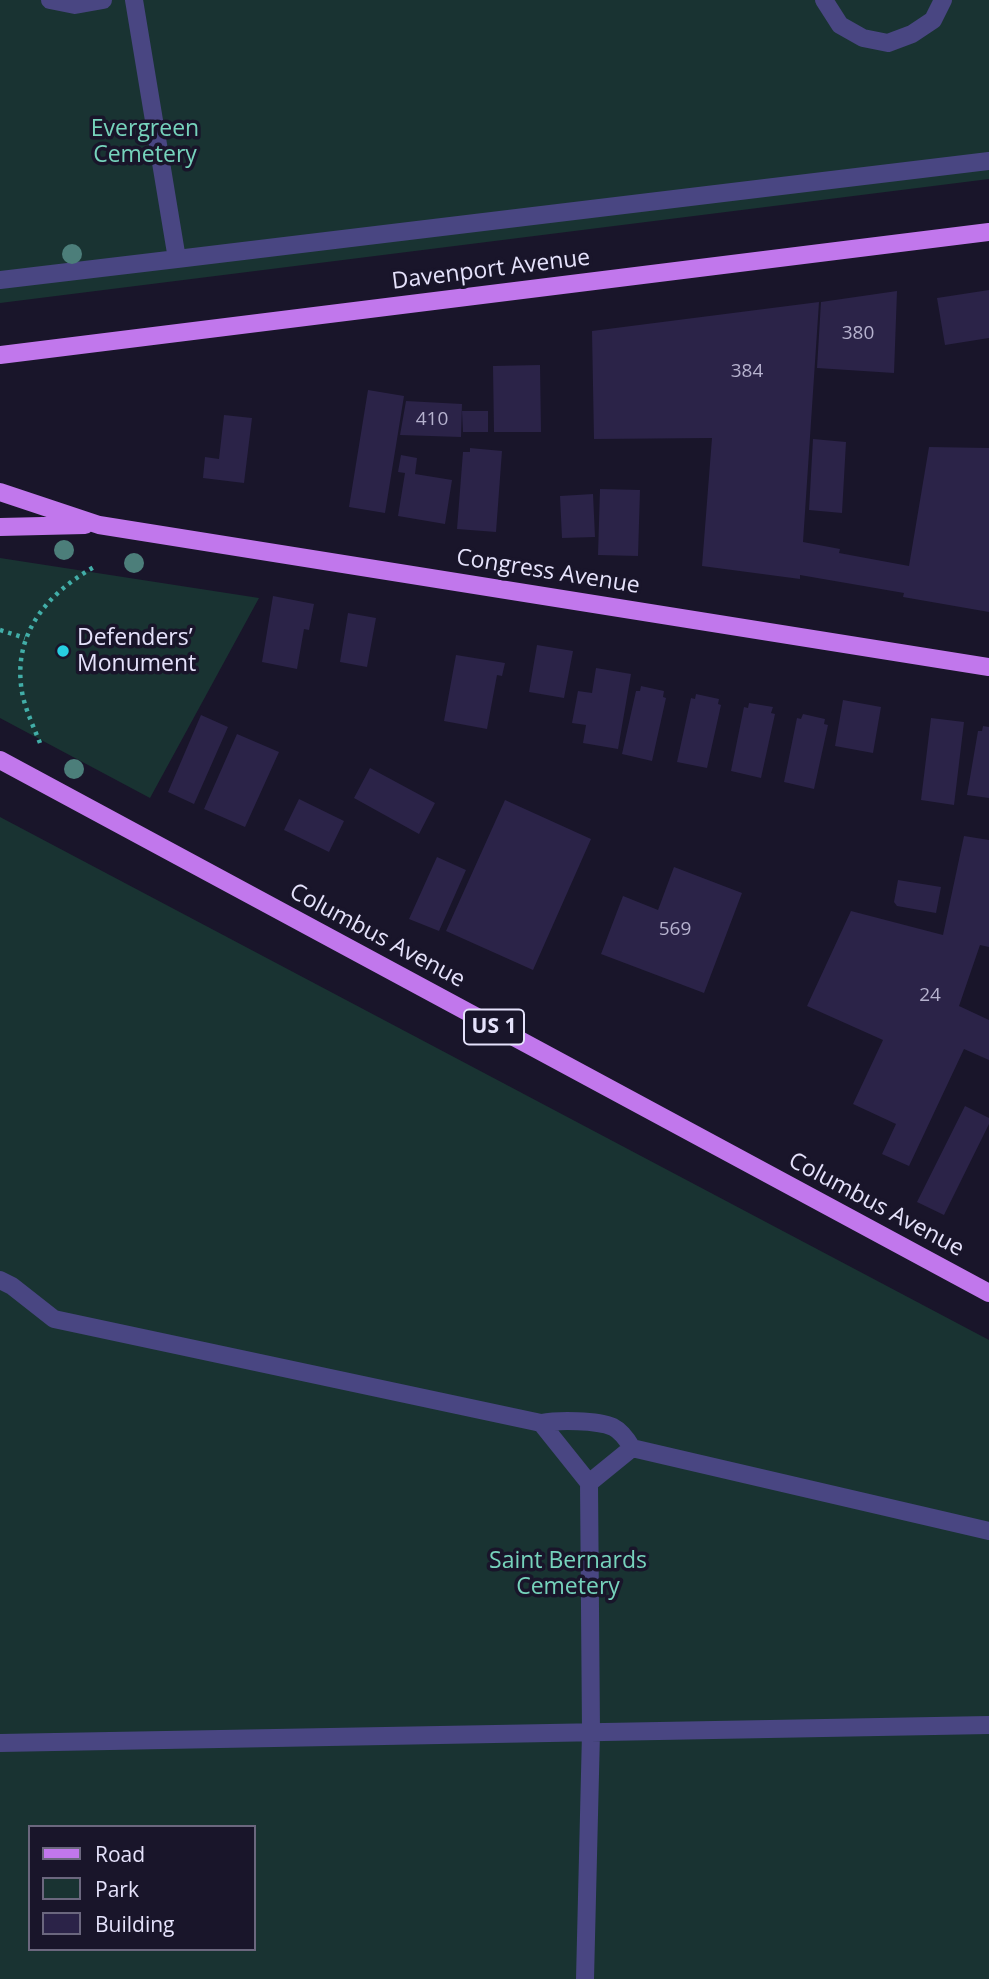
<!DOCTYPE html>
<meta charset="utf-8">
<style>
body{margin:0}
#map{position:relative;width:989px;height:1979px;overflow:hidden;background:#19152a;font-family:"Open Sans",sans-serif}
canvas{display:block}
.legend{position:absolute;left:28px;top:1825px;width:228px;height:126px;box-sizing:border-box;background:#19152a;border:2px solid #6b677e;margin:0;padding:9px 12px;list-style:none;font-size:21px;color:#e5e2fb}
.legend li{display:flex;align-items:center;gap:14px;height:35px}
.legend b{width:35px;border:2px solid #6b677e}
</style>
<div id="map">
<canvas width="989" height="1979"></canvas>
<ul class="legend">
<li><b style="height:9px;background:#c177ec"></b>Road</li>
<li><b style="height:19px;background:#193332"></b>Park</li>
<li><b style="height:19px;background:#2b2348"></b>Building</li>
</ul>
</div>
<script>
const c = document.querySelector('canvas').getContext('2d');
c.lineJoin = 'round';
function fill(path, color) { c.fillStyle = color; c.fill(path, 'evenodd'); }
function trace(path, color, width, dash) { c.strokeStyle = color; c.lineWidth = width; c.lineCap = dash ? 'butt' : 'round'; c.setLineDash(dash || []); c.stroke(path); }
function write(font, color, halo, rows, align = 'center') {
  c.font = font + ' "Open Sans",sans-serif'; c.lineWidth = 7; c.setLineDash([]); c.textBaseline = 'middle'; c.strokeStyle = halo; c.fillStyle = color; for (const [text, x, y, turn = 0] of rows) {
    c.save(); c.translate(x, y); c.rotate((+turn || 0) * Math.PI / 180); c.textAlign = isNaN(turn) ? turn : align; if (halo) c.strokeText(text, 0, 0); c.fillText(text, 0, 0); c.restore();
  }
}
const green = new Path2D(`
 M0 0H989V179L0 303Z
 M0 558 259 598 150 798 0 718Z
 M0 817 989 1340V1979H0ZM30 1827H254V1949H30Z`);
const building = new Path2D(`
 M989 290V338L945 345 937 298Z
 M897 291 894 373 817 368 821 302Z
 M819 302 803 542 840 549 839 553 909 566 929 447 989 448V612L903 597 904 593 800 575V579L702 566 712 438 594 439 592 331Z
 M540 365 541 432H494L493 366Z
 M368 390 404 396 385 513 349 507Z
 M406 401 462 404 461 437 400 435Z
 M462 411H488V432H463Z
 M224 415 252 418 244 483 203 478 205 457 219 459Z
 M813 439 846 442 842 513 809 510Z
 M470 448 502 451 496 532 457 529 463 452H470Z
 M401 455 417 458 415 474 452 480 445 524 398 516 405 473 398 472Z
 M600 489 640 490 638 556 598 555Z
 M593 494 595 537 562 538 560 496Z
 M273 596 314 604 309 630 304 629 297 669 262 662Z
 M348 613 376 618 367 667 340 662Z
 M537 645 573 651 564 698 529 692Z
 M456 655 505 663 502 676 497 675 487 729 444 721Z
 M596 668 631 674 618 749 583 743 586 725 572 723 578 691 592 693Z
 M641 686 664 691 663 697 666 698 652 761 622 754 636 691H640Z
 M696 694 719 699 718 704 721 705 707 768 677 762 691 698 695 699Z
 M843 700 881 707 873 753 835 746Z
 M749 703 773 707 771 713 775 714 761 778 731 771 744 707 748 708Z
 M803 714 825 719 824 724 828 725 814 789 784 782 797 718 801 719Z
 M201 715 228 727 194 804 168 792Z
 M931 718 964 722 954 805 921 800Z
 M983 726 989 727V798L967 795 978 731H982Z
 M237 734 279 752 245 827 204 809Z
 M370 768 435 803 419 834 354 798Z
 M299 799 344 821 329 852 284 830Z
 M505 800 591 839 533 970 446 931Z
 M964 836 989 840V947L980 945 959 1006 989 1020V1060L964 1049 909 1166 882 1154 896 1124 853 1104 883 1040 807 1006 851 911 943 935Z
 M437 857 466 870 439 931 409 919Z
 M674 867 742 893 704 993 601 954 623 896 658 910Z
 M898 880 941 887 936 913 897 906 894 902Z
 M965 1106 989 1118V1124L944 1215 917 1202Z`);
const path = new Path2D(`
 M0 630 25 638
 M40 743C34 728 27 713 23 697 10 637 45 595 94 567`);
const minor = new Path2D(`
 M50 0 75 5 103 0
 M824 0 840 25 863 38 888 43 912 34 933 20 943 0
 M177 259 989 161
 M0 280 177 259 134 0
 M0 1280 12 1286 54 1319 541 1423C558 1420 597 1420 613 1427 621 1431 628 1441 632 1448L989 1531
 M541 1423 589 1483 591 1733 585 1979
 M589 1483 632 1448
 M0 1743 989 1725`);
const major = new Path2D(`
 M0 355 989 232
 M0 492 99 525 989 667
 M0 527 85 525
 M0 760 989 1293`);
const trees = [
 [72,254],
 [64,550],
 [134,563],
 [74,769]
];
const markers = [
 [63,651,7,"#27cee1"]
];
const numberNames = [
 ["380",858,334],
 ["384",747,372],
 ["410",432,420],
 ["569",675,930],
 ["24",930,996]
];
const shields = [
 [494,1027,60]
];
const shieldNames = [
 ["US 1",494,1027]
];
const parkNames = [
 ["Evergreen",145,129],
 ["Cemetery",145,155],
 ["Saint Bernards",568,1561],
 ["Cemetery",568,1587]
];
const streetNames = [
 ["Davenport Avenue",491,270,-7],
 ["Congress Avenue",548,572,9],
 ["Columbus Avenue",377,936,28],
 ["Columbus Avenue",876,1205,28]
];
const poiNames = [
 ["Defenders’",77,638],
 ["Monument",77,664]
];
fill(green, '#193332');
fill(building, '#2b2348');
trace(path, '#42aea8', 4.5, [3.5, 5]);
trace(minor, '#494682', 18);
trace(major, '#c177ec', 18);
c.fillStyle = '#4c7e7a';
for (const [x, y] of trees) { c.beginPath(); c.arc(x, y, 10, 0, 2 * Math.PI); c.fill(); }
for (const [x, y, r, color] of markers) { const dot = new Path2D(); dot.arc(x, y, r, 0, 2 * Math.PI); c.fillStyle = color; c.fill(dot); trace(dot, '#19152a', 2.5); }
write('19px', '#b6b2ce', null, numberNames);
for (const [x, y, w] of shields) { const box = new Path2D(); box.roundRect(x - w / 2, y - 17.5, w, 35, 5); c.fillStyle = '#19152a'; c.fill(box); trace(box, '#e5e2fb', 2); }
write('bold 21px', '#e5e2fb', null, shieldNames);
write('23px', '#76d3bc', '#19152a', parkNames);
write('23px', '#e5e2fb', '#19152a', streetNames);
write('23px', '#e5e2fb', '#19152a', poiNames, 'left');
</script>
